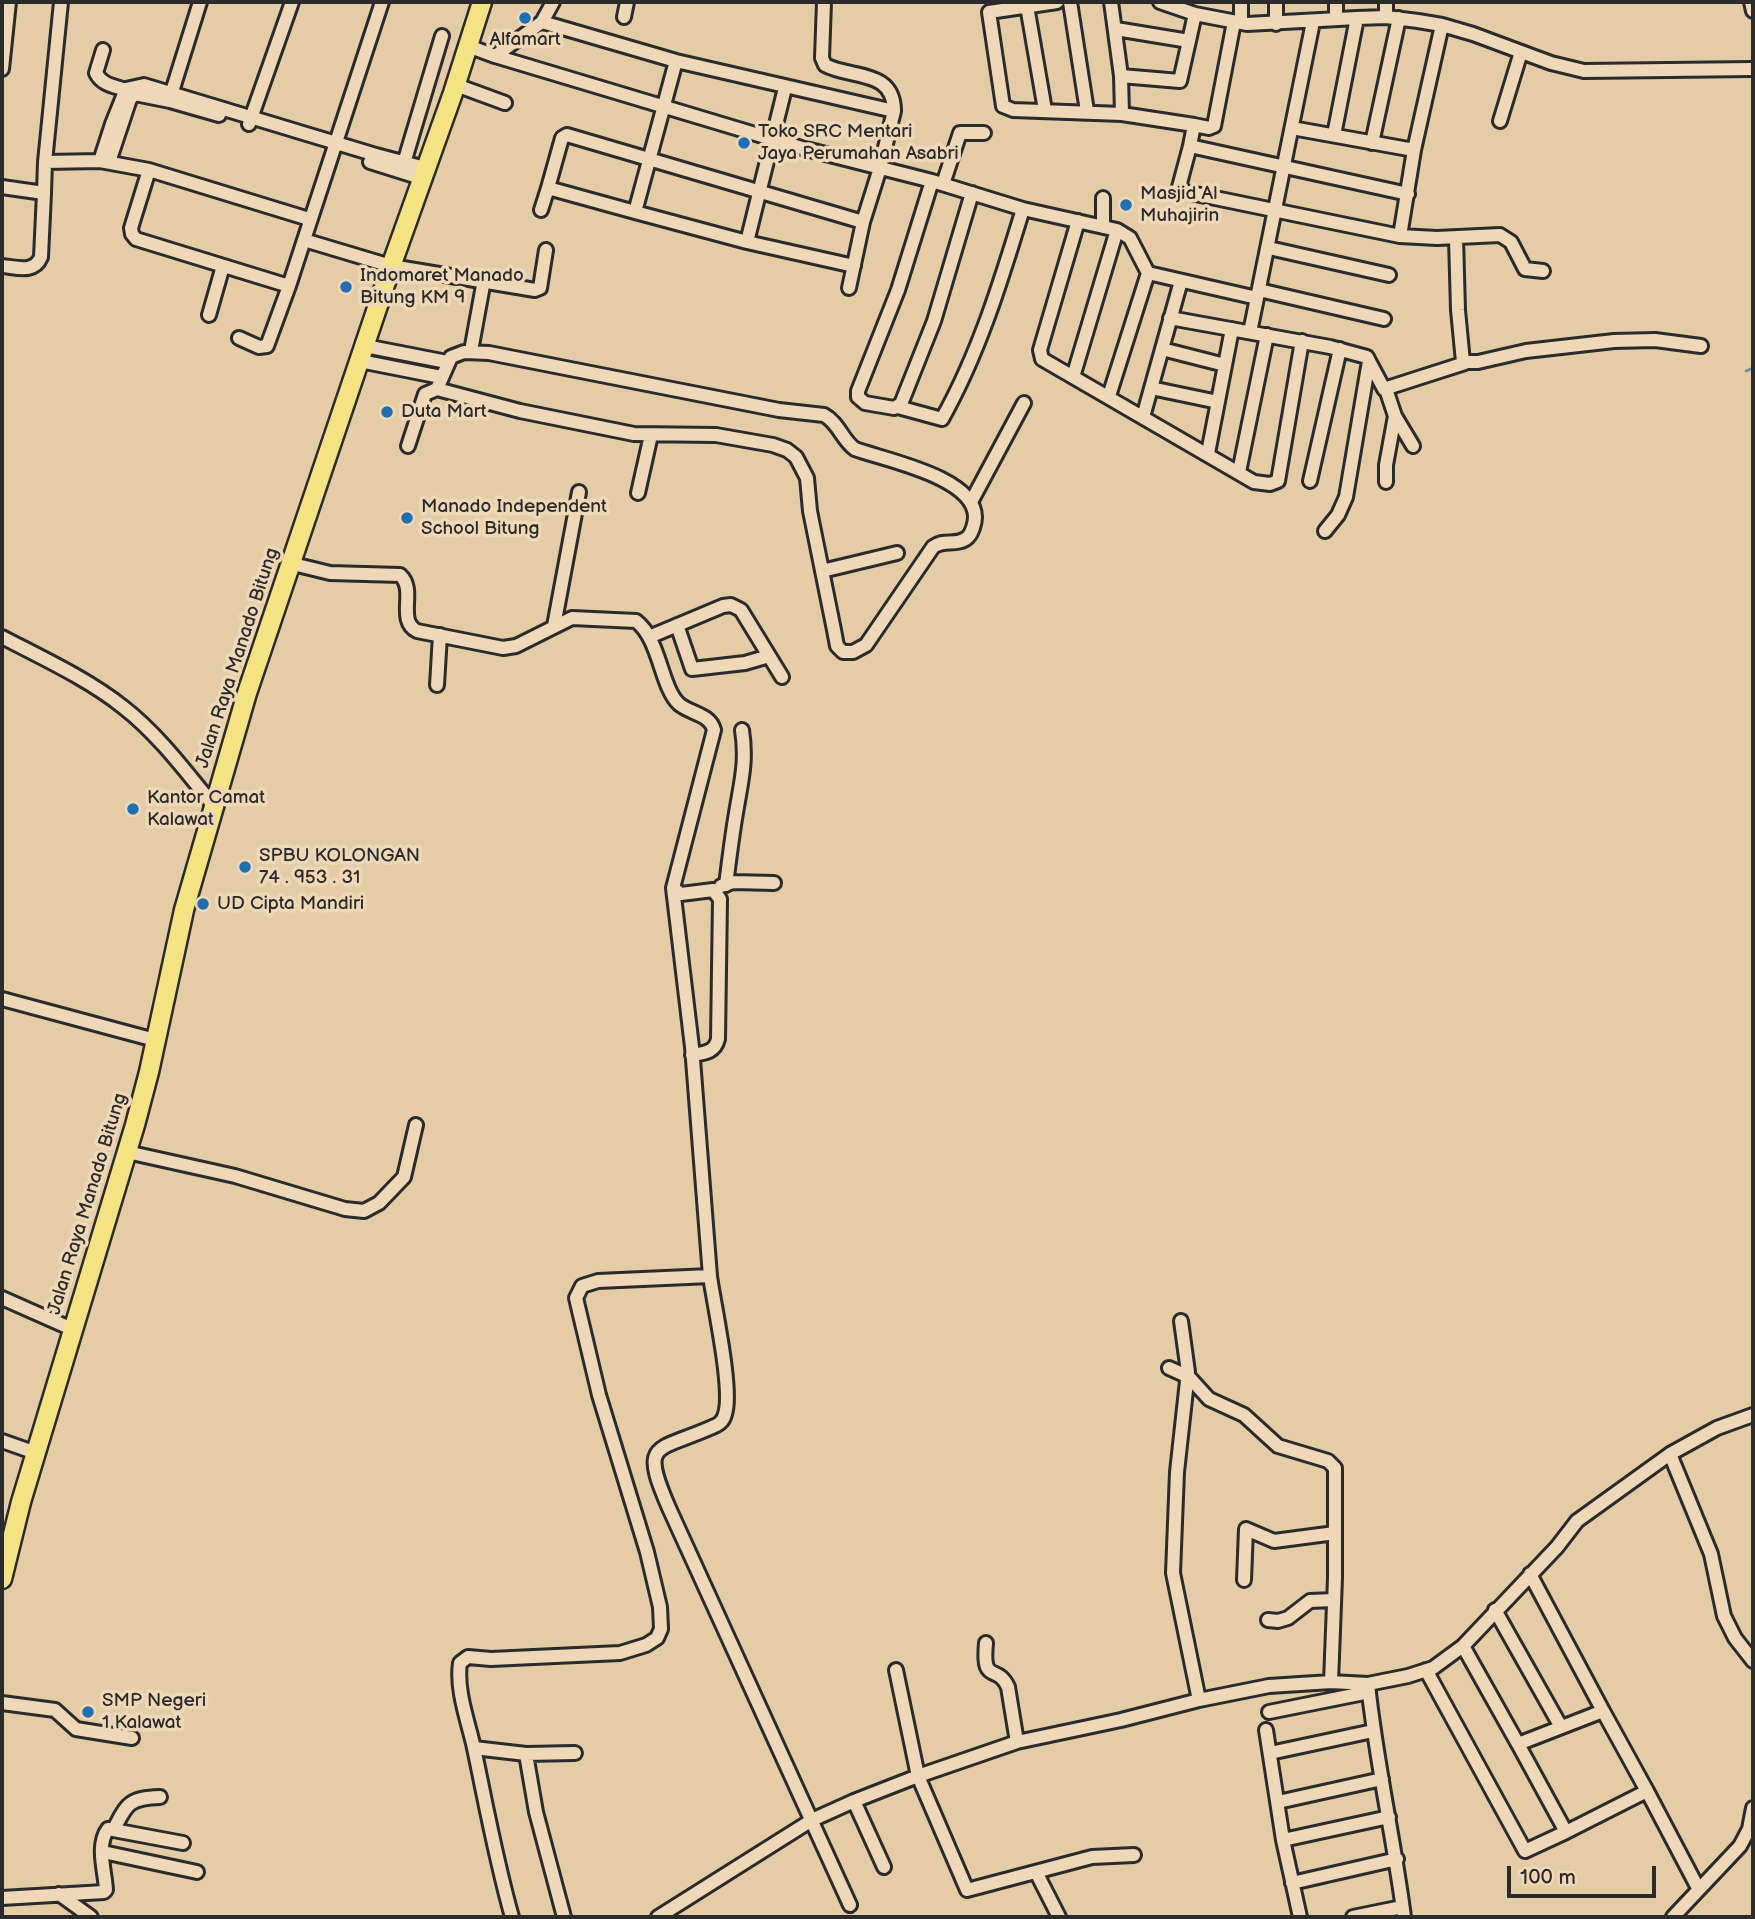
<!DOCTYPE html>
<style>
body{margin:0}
#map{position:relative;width:1755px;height:1919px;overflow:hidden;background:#e4cca7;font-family:"Balsamiq Sans",sans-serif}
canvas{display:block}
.frame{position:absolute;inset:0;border:4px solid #2b2b2b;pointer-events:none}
.scale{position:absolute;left:1507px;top:1866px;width:149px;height:32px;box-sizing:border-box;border:4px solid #2b2b2b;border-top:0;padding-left:9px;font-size:21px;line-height:24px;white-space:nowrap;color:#2b2b2b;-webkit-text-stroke:5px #eed8b7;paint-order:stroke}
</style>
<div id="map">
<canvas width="1755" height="1919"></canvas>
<div class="frame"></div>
<div class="scale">100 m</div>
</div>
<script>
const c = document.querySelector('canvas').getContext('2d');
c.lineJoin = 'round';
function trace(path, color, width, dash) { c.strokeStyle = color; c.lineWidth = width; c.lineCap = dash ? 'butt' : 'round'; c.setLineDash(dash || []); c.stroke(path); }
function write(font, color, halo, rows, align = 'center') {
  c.font = font + ' "Balsamiq Sans",sans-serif'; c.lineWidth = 7; c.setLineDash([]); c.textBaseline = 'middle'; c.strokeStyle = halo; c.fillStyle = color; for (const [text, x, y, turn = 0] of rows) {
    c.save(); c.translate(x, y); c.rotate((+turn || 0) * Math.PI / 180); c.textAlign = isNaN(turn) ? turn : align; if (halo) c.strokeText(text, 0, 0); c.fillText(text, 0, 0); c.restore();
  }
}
const stream = new Path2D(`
 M1746 371 1753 368`);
const minor = new Path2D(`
 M382 2 304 240 391 266 535 290 540 288 546 250
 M824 2 822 58 825 65C851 79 894 69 894 111
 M1057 2 989 12 1003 106 1013 110 1122 114 1194 125 1190 146
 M1070 2 1087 111
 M1111 2 1121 76 1122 114
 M1160 2 1195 14 1247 24 1357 18 1386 17 1418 21 1442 25 1473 34 1551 63 1584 71 1753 69
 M1336 2V19
 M1751 2 1753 11
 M1027 6 1045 110
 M624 17 627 2
 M1386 17V2
 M542 22 676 61 894 111 880 168 863 222 849 288
 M1241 23V2
 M1276 24V2
 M1116 29 1189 41
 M468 46 495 56 802 148 932 181 1023 209 1117 230 1130 238 1148 273 1257 298 1313 22
 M103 50 96 73C103 87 118 86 131 92
 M495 56 542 22 553 2
 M676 61 635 212 747 242 854 266
 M2 69 9 2
 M1121 76 1180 81 1195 14
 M456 85 505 103
 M170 98 200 2
 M1500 121 1521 52
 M249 124 292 2
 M1194 125 1209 128 1214 126 1234 22
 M1292 128 1414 150
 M1334 135 1357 18
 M1372 143 1399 18
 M100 161 112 124 126 89 144 85 376 155 425 168
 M45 162 61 2
 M109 162 130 99 135 94 170 101 219 115
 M370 162 421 178
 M404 163 442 36
 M149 170 131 228 132 234 136 239 289 286 304 240
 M932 181 898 290 858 391V397L865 403 894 408 901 404 934 321 972 193
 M943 184 960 133H984
 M2 187 44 193 45 162 100 161 149 170 309 219
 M548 188 562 138 567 135 863 222
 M1408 194 1190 146 1179 187 1181 191 1400 236 1437 238 1500 235 1511 242 1525 269 1543 271
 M541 210 548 188 635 212
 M1078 221 1040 350 1042 359 1254 482 1270 484 1278 481 1302 341
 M1103 227V198
 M1400 236 1414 150 1442 25
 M1456 238 1458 310 1463 362H1478L1526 351 1614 341 1655 340 1701 346
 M747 242 785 88
 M1269 248 1389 275
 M2 266C16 267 34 274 41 257L44 193
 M1259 290 1384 319
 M209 315 223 266
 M1170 318 1330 347 1367 357 1369 361 1346 497 1338 515 1325 531
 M1250 332 1257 298
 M239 338 259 347 267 346 289 286
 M365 346 447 362
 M1162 349 1225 365
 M471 351 484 280
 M360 361 441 377
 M1369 361 1384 389 1465 363
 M1073 377 1117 230
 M1151 388 1218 402
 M1386 389 1395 416 1413 446
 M1109 396 1148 273
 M898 407 942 419C979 353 1001 281 1023 209
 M1143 417 1181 281
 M408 446 425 394 437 389 520 411 634 434 716 435 773 445 787 450 796 457 807 478 810 511 834 630 837 646 843 652H853L866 645 933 547C944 538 957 547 968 537 972 533 975 523 975 517 975 477 885 460 855 449 842 440 839 423 824 415L779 410 489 353 464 352 451 357 437 389
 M1208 453 1232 329
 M1239 472 1267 335
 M1310 481 1340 349
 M1386 482V465L1395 416
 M638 493 651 435
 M971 502 1024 403
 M289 563 330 573 400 575C417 590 396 620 417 631L503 648 516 646 572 618 636 621C660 639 661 688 679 704 691 714 710 714 714 730L673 888 692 1047 710 1276 598 1281 582 1286 576 1298 599 1395 647 1552 660 1607 661 1629 657 1638 646 1645 620 1653 491 1659 468 1657 460 1663C456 1690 468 1721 474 1748 486 1805 496 1861 512 1917
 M822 571 897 553
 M677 625 692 669 745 663 769 656
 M554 626 579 492
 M2 637C42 658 88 679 123 707 158 734 186 772 214 806
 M649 637 723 606 731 605 741 610 782 677
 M437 685 440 635
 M726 885C729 861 732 836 736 813 741 782 747 762 742 730
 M721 886 733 882 774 883
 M673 888 681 894 713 890 720 899 718 1039C715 1052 705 1053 692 1055
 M2 999 155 1040
 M127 1152 235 1176 345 1209 364 1211 379 1203 404 1177 416 1125
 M710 1276C714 1305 733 1390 725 1414 723 1423 717 1425 710 1428 655 1452 640 1441 669 1508L850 1905
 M2 1298 72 1329
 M1181 1321 1188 1372 1177 1472 1173 1573 1199 1700
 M1169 1368 1189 1377 1209 1399 1244 1415 1278 1446 1328 1461 1335 1468V1578L1331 1682
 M2 1441 36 1453
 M1670 1454 1711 1554 1724 1616 1735 1638 1753 1661
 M1244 1580 1246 1529 1274 1541 1335 1533
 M1495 1610 1561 1727
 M1268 1620 1278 1621 1288 1618 1310 1601 1333 1600
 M986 1643C982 1686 997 1663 1008 1687L1017 1742
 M1463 1646 1518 1744 1603 1711 1530 1574
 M896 1670 918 1776 967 1890 1092 1857 1134 1855
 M1426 1670 1525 1851 1566 1832
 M1368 1684C1376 1762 1394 1839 1404 1917
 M2 1703 55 1710 76 1729 132 1738
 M1269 1712 1369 1692
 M1266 1730 1283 1840 1300 1917
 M1518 1744 1566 1832 1647 1791 1603 1711
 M474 1748 526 1754 575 1753
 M1270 1753 1373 1731
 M526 1754 536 1812 564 1917
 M1647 1791 1698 1888
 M854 1801 884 1867
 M1278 1802 1382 1779
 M114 1829C127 1803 130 1798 160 1797
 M1283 1840 1389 1817
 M103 1852 197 1872
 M1036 1872 1059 1917
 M1292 1883 1397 1859
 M59 1894 91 1917
 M2 1898 104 1892 106 1890C105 1871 96 1845 108 1829L183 1843
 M658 1917 812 1820 854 1801 918 1776 1017 1742 1121 1720 1199 1700 1269 1686 1331 1682 1368 1684 1408 1676 1433 1668 1463 1646 1557 1547 1577 1521 1670 1454 1717 1428 1753 1415
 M1353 1917 1402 1907
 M1673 1917 1740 1846 1749 1829 1753 1808`);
const highway = new Path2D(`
 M2 1579 21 1502 135 1125 149 1072 184 910 247 693 394 258 453 93 482 2`);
const markers = [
 [525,18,7,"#1f6fb2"],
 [744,143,7,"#1f6fb2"],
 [1126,205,7,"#1f6fb2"],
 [346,287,7,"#1f6fb2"],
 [387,412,7,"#1f6fb2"],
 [407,518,7,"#1f6fb2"],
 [133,809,7,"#1f6fb2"],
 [245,867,7,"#1f6fb2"],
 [203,904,7,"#1f6fb2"],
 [88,1712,7,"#1f6fb2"]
];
const poiNames = [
 ["Alfamart",525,40,"center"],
 ["Toko SRC Mentari",758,132],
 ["Jaya Perumahan Asabri",758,154],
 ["Masjid Al",1140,194],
 ["Muhajirin",1140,216],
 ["Indomaret Manado",360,276],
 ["Bitung KM 9",360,298],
 ["Duta Mart",401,412],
 ["Manado Independent",421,507],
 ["School Bitung",421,529],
 ["Kantor Camat",147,798],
 ["Kalawat",147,820],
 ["SPBU KOLONGAN",259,856],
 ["74 . 953 . 31",259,878],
 ["UD Cipta Mandiri",217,904],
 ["SMP Negeri",102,1701],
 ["1 Kalawat",102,1723]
];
const streetNames = [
 ["Jalan Raya Manado Bitung",238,658,-72],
 ["Jalan Raya Manado Bitung",88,1204,-73]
];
trace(stream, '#698fa3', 2.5);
trace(minor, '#2b2b2b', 18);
trace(highway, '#2b2b2b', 23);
trace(minor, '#eed8b7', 12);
trace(highway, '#f4e382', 18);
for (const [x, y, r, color] of markers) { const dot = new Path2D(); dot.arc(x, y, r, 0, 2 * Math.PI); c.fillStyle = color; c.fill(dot); trace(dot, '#eed8b7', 2.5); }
write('19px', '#2b2b2b', '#eed8b7', poiNames, 'left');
write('19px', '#2b2b2b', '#eed8b7', streetNames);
</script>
